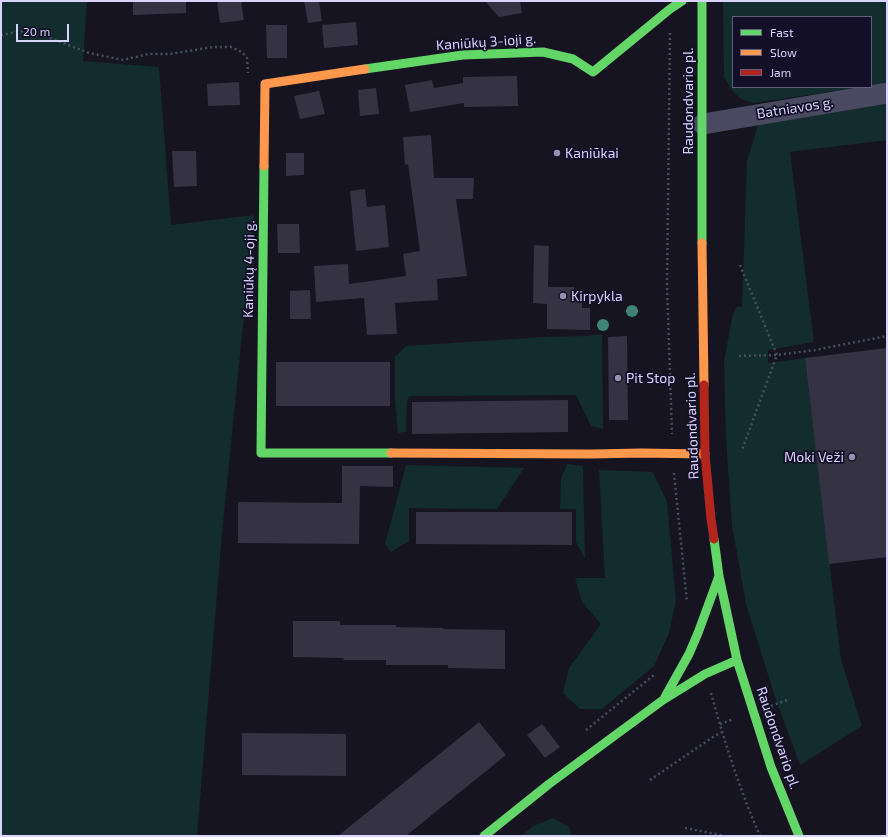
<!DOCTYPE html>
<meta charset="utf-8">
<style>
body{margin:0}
#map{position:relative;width:888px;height:837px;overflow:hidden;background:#161421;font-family:"Exo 2",sans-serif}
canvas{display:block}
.frame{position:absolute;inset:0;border:2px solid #d9d4ff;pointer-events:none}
.legend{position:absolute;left:732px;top:16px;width:140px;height:72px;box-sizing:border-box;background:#130f26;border:1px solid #625e7d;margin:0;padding:5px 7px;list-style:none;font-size:12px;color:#d9d4ff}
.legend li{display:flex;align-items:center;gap:8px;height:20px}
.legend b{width:20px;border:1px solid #625e7d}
.scale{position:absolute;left:16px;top:24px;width:53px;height:18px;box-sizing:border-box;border:2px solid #d9d4ff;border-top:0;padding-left:5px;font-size:12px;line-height:14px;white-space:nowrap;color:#d9d4ff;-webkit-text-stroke:3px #130f26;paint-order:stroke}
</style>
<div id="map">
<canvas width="888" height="837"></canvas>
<div class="frame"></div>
<ul class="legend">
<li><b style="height:5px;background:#63d668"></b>Fast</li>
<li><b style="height:5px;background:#ff974d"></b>Slow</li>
<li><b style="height:5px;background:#b3261e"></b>Jam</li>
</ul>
<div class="scale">20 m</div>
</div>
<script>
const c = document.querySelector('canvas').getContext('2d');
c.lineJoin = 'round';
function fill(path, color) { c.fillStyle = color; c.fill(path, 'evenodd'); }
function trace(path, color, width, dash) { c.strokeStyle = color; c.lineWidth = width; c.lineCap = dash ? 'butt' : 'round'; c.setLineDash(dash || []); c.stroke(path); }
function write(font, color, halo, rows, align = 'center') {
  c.font = font + ' "Exo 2",sans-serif'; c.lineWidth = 3.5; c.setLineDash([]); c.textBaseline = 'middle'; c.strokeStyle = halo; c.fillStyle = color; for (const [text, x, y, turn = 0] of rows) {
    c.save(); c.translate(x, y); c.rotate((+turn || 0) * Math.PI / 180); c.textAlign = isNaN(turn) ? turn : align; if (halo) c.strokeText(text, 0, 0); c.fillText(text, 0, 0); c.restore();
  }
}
const green = new Path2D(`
 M1 1H87L83 61 159 67 171 225 254 215 222 533 197 836H1Z
 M723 1H887V83L871 86V17H733V87H863L753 103 741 99 731 89 724 77Z
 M887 103V140L790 152 814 342 768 350V363L805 358 841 660 862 726 800 765 775 697 746 604 732 525 726 439 724 361 732 318 736 307H742L747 161 758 125Z
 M602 334 603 429 591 426 576 395 409 396 407 402 406 432 398 433 395 400V357L406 346 543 337 584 336Z
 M567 464 583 466 585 559 576 542V509H560L561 479Z
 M406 465 524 468 497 509 409 508V541L391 552 385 544Z
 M599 470 653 472 667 502 676 601 669 633 654 666 602 709H580L563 693 569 668 601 624 582 602 575 578H605Z
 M553 818 569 827 572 836H521L533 826Z`);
const building = new Path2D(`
 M133 1H186V13L133 15Z
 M217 1H241L244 20 220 23Z
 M304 1H319L322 21 308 23Z
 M485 1H520L522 13 499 17Z
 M356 22 358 45 324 48 322 25Z
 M266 25H287V58H267Z
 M517 76 518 106 464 107V103L410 112 405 85 432 80 434 88 463 83V77Z
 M239 82 240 105 208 106 207 84Z
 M376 88 379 114 360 116 358 90Z
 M319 91 325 114 300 119 294 96Z
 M431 135 434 178H474L473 199H456L467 276 437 279 438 300 395 303 397 334 367 335 364 298 316 302 314 266 348 264 349 284 406 276 403 254 420 251 408 164 405 165 403 137Z
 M172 151H196L197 186 174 187Z
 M286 153H304V175L286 176Z
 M365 189 367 207 385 205 389 247 356 251 350 191Z
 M277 224H299L300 253H278Z
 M534 245 549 246 548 287H574V301H582V308H590V330L547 329V304L533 303Z
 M310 290 311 319H290V291Z
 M627 336 628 420H609L608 337Z
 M887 348V557L829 564 805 358Z
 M276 362H390V406H276Z
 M568 400V432L412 434V402Z
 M342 466H393V487L360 486 359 544 238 543V502L342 503Z
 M416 512H572V545L416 544Z
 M293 621H340V625H396V627L443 628V629L505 630V669L448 668V665H386V660H343L344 658 293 657Z
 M479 722 506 755 444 805 406 836H338Z
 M542 724 560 747 545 758 527 735Z
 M242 733 346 734V776L242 775Z`);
const path = new Path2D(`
 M670 33 667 285 672 434
 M1 35 23 31 45 36 89 53 123 60 148 54H170L213 47H231L242 52 247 58 248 73
 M740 265 777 355 742 450
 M739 356 777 355 815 350 887 336
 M674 473 687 602
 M711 693C724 741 740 790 760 836
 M771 706 787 700
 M720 724 734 719
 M586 730 654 675
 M650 780 713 737 722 732
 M685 828 721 835 723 836`);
const street = new Path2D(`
 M703 124 887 93`);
const fast = new Path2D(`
 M702 1V243
 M365 69 463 55 543 52 573 59 593 72 670 9 682 1
 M264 166 261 453H391
 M714 539 719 576 737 660 771 767 799 836
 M665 697 689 654 698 633 719 576
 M484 836 549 784 663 700 705 674 737 660`);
const slow = new Path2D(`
 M264 166 265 84 365 69
 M702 243 704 385
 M391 453 592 454 641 453 705 454`);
const jam = new Path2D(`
 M704 385 705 454 711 519 714 539`);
const trees = [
 [632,311],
 [603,325]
];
const markers = [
 [557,153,4,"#9591b1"],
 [563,296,4,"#9591b1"],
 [618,378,4,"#9591b1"],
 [852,457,4,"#9591b1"]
];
const streetNames = [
 ["Kaniūkų 3-ioji g.",486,42,-4],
 ["Raudondvario pl.",688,101,-90],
 ["Batniavos g.",795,108,-9],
 ["Kaniūkų 4-oji g.",249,269,-89],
 ["Raudondvario pl.",692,426,-92],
 ["Raudondvario pl.",778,738,71]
];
const poiNames = [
 ["Kaniūkai",565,153],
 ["Kirpykla",571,296],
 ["Pit Stop",626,378],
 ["Moki Veži",844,457,"right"]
];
fill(green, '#132c2d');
fill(building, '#343243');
trace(path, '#44505f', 2.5, [2, 3]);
trace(street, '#4a4962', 21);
trace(fast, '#63d668', 9);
trace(slow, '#ff974d', 9);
trace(jam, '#b3261e', 9);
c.fillStyle = '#3e8478';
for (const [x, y] of trees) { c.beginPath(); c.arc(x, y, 6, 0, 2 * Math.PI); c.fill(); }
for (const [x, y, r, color] of markers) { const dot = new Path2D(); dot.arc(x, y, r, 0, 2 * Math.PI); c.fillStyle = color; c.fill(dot); trace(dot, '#130f26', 1.5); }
write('14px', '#d9d4ff', '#130f26', streetNames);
write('14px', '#d9d4ff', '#130f26', poiNames, 'left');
</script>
